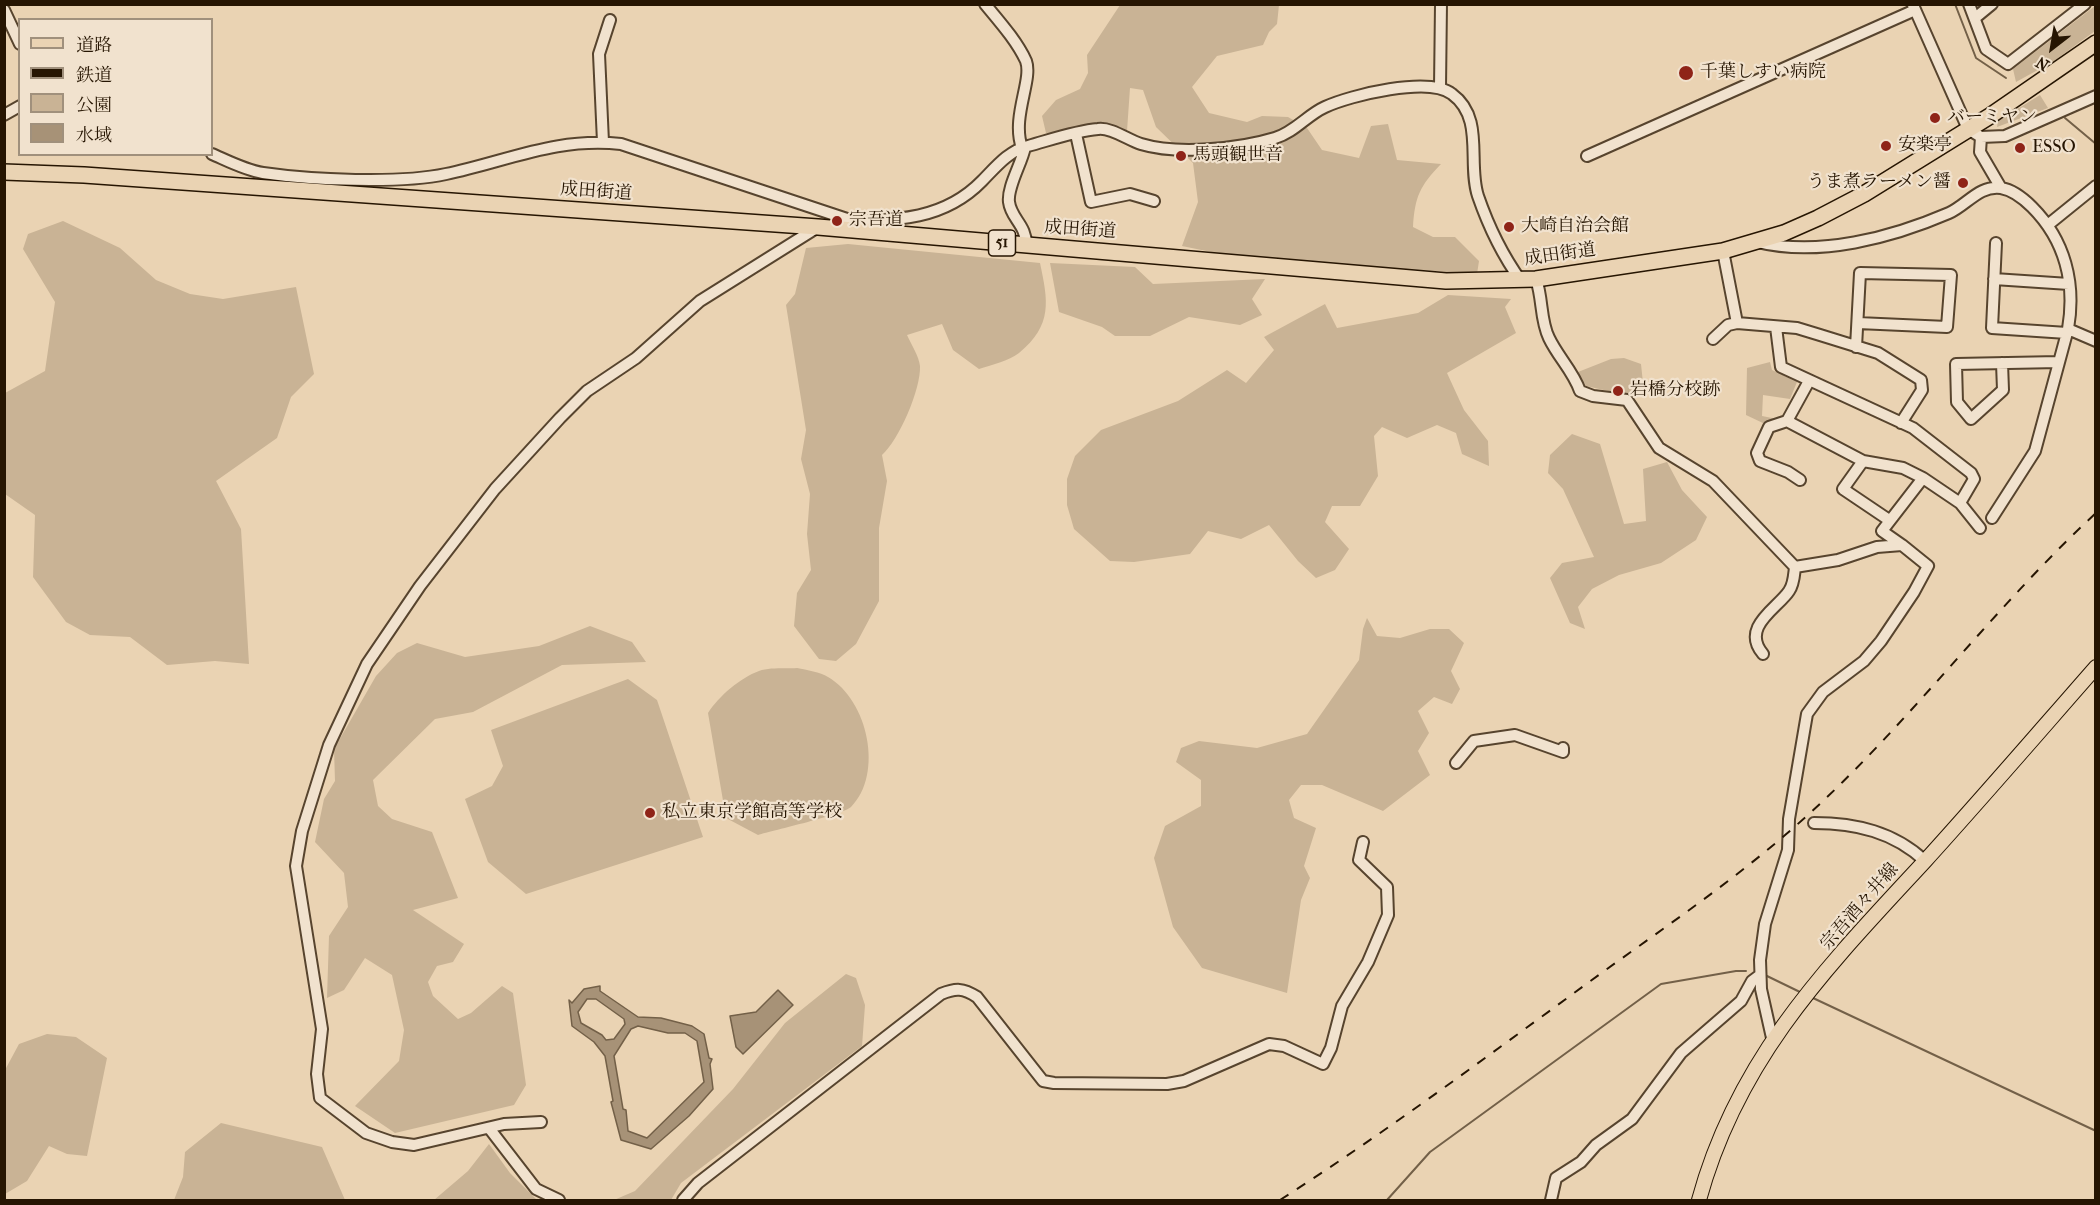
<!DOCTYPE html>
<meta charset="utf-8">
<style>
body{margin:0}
#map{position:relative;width:2100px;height:1205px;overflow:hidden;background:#ead3b3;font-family:"IM FELL French Canon","Noto Serif JP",serif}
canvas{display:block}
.frame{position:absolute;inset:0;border:6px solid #261502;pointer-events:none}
.legend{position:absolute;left:18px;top:18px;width:195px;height:138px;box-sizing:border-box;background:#f1e2ce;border:2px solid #a0907c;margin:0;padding:8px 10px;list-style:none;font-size:18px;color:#261502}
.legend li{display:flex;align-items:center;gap:12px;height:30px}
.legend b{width:30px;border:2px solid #a0907c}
.north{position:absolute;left:2022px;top:18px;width:60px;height:60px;-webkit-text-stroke:4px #f1e2ce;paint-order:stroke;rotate:211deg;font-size:16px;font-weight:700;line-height:24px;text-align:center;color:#261502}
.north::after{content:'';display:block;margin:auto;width:21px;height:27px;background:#261502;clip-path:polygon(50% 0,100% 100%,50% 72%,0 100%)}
</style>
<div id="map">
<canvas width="2100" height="1205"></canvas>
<div class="frame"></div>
<ul class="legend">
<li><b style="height:8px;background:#ead3b3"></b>道路</li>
<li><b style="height:8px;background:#261502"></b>鉄道</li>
<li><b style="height:16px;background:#c9b395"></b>公園</li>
<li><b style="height:16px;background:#a79277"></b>水域</li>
</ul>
<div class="north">N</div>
</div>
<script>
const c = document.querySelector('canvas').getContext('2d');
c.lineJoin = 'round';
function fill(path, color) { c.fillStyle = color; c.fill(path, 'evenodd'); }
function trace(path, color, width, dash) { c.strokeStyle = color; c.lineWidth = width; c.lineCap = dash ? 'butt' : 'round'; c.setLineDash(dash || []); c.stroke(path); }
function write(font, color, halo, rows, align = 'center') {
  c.font = font + ' "IM FELL French Canon","Noto Serif JP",serif'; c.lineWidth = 4.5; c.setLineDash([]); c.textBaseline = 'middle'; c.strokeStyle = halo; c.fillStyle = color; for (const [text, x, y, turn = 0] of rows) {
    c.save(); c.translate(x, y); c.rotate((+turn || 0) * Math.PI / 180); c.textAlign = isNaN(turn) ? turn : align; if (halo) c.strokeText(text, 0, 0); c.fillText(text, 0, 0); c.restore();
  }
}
const green = new Path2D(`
 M1120 5H1279L1277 24 1269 32 1263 45 1217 56 1192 87 1209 113 1247 122 1262 116 1288 117 1307 128 1322 150 1359 158 1371 126 1388 124 1397 160 1441 164C1420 186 1415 196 1413 227L1433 237H1455L1479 261 1477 274 1245 259 1182 246 1198 202 1193 163 1156 127 1143 90 1130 88 1127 131 1046 133 1042 116 1056 100 1080 89 1088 73 1087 55Z
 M2095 6V31L2054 61 2016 82 2013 69Z
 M2040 95 2048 108 1997 127 1998 121Z
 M63 221 120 248 156 280 190 294 223 299 296 287 314 374 291 397 277 438 216 481 241 529 249 664 215 661 167 665 130 637 90 635 66 622 33 577 35 515 5 494V393L45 371 55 302 23 249 28 234Z
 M848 244 1040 263C1048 301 1053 325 1019 353 1009 361 991 365 979 369L953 350 942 324 907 335C911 344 919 356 920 366 921 389 899 440 882 455L887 481 879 528V601L856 644 836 661 819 659 794 626 797 593 811 570 807 534 810 494 801 459 806 430 786 305 795 294 806 248Z
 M1050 263 1135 267 1153 284 1265 279 1252 299 1262 315 1240 325 1189 317 1150 336H1115L1102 327 1059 312Z
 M1448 295 1511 299 1505 307 1516 333 1447 373 1464 410 1488 441 1489 466 1462 454 1456 433 1437 425 1407 438 1382 427 1374 436 1378 476 1360 506H1332L1325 522 1349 549 1335 570 1316 578 1298 561 1269 525 1241 539 1208 531 1190 554 1134 562 1110 561 1074 529 1067 505V479L1075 456 1101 430 1178 401 1227 370 1246 383 1274 350 1264 337 1325 304 1337 328 1418 313Z
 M1624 358 1641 364 1643 383 1626 395 1586 386 1578 372 1611 359Z
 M1770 362 1772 370 1797 382 1790 399 1763 395 1762 416 1777 419 1765 424 1746 415 1747 368Z
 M1572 434 1600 444 1624 524 1646 521 1643 469 1667 462 1682 490 1707 517 1696 540 1661 563 1619 575 1592 589 1578 607 1585 629 1570 623 1550 578 1562 563 1594 557 1563 489 1548 473 1550 455Z
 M1367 618 1377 636 1400 638 1430 629H1449L1464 643 1451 671 1460 689 1452 704 1434 697 1418 711 1429 733 1418 751 1430 775 1383 811 1322 785H1301L1289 800 1294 818 1316 828 1304 866 1310 878 1301 900 1287 993 1202 968 1173 927 1154 858 1165 826 1201 806V780L1176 762 1181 748 1199 741 1257 748 1307 734 1359 660 1363 629Z
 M590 626 632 642 646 662 562 665 473 712 435 719 373 780 378 806 392 819 432 832 458 898 413 910 464 944 453 962 437 966 428 982 433 996 458 1019 471 1013 502 986 513 993 526 1085 514 1105 395 1133 355 1106 399 1061 404 1030 392 975 365 958 344 990 327 998 329 936 348 907 344 873 315 842 324 799 335 781 334 749 376 676 397 653 417 643 465 657 539 646Z
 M797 668C807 670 820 672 828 677 868 700 884 774 851 807 842 815 774 830 758 835L726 818 708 713C719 696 740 678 759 671 770 667 786 669 797 668Z
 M628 679 657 700 703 837 526 894 488 862 465 799 492 786 503 766 491 730Z
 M846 974 856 978 865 1005 862 1046 681 1183 671 1200H614L635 1191 733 1089 785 1023Z
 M47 1034 76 1037 107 1058 87 1156 67 1154 49 1146 27 1181 5 1194V1070L19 1044Z
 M221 1123 322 1147 345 1200H174L183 1177 185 1152Z
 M489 1144 510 1173 537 1200H434L468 1171Z`);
const water = new Path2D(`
 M600 986V991L638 1017 661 1018 692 1026 704 1034 709 1058 712 1059 710 1064 713 1089 689 1116 651 1149 621 1140 611 1102 613 1101 605 1056 594 1042 572 1026 569 1000 572 1003 584 989ZM587 999H596L624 1019 625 1024 614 1039 606 1040 602 1035 581 1023 578 1012ZM638 1026 668 1033H685L697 1041 704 1082 647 1138 628 1131 626 1110 623 1109 614 1056 631 1029Z
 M778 990 793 1005 743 1054 736 1047 730 1016 756 1012Z`);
const stream = new Path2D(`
 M1955 4 1976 58 2006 78
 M2065 118 2096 144
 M1767 976 1802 993
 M1813 998 2096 1131
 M1387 1200 1430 1152 1661 984 1736 971H1746`);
const minor = new Path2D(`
 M985 4C999 21 1017 41 1026 61 1033 80 1011 117 1022 148
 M1969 4 1986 49 2008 64 2085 4
 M1913 5 1968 129 1981 137 2005 136 2096 96
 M4 10 20 44
 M1975 18 1992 4
 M1440 87 1441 4
 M4 115 20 106
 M1076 134 1091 202 1130 194 1154 201
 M1981 137 1980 152 2001 188
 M603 142 599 54 610 20
 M1025 147C1022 163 1007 187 1009 202 1011 219 1027 225 1026 246
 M212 154C228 161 245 170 263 173 311 180 400 184 446 174 508 161 556 137 621 144L847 219C896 222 945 219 982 181 995 168 1008 151 1028 146 1050 140 1075 131 1098 129 1111 127 1128 140 1141 144 1177 155 1239 149 1275 138 1295 132 1307 115 1325 107 1351 95 1429 76 1452 94 1485 118 1467 163 1478 196 1488 225 1503 256 1521 281
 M1587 156 1915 10
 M2049 224 2096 186
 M1757 242C1819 257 1891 238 1949 213 1967 205 1979 185 2001 188 2013 190 2024 199 2032 207 2065 240 2076 283 2068 329L2035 451 1992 518
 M1996 243 1992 328 2067 333
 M1723 251 1737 323
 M1536 279C1543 299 1540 320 1549 338 1558 357 1573 371 1580 391L1593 396 1627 400 1659 448 1713 481 1795 567 1838 560 1877 547 1902 545 1928 566 1914 592 1881 641 1864 661 1823 692 1807 714 1789 819 1788 850 1765 924 1760 960 1761 989 1772 1038
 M1994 279 2069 284
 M1776 327 1781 367 1913 428 1971 473 1974 479 1960 503
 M2068 329 2096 341
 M1713 339 1728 325 1737 323 1797 328 1820 335 1878 353 1921 380 1922 390 1901 423
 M1856 347 1860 273 1951 275 1947 327 1858 323
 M2002 363 2003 390 1971 419 1957 402 1956 364 2059 362
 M1787 421 1863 461 1903 468 1923 478 1960 503 1980 528
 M1863 461 1843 489 1889 520
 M1800 480 1788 472 1760 461 1757 453 1769 427 1787 421 1809 381
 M1902 545 1882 531 1923 478
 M1763 654C1740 627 1778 608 1789 591 1794 584 1794 575 1795 567
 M1456 763 1474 741 1515 735 1563 752V748
 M1814 823C1856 823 1894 832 1925 861
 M541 1122 504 1124 414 1145 392 1142 366 1133 320 1098 317 1074 322 1029 296 866 302 831 329 745 367 664 420 586 495 489 560 418 587 391 636 358 700 301 818 227
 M489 1128 536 1189 559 1200
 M683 1200 698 1183 941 994C956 988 963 988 977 997L1043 1081 1054 1083 1167 1084 1184 1081 1269 1044 1284 1046 1323 1064 1331 1048 1342 1006 1368 962 1388 915 1387 887 1359 860 1363 842
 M1551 1200 1556 1178 1581 1162 1596 1145 1632 1119 1681 1053 1741 1001 1752 981 1760 975`);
const major = new Path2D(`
 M1699 1200C1738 1057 1827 967 1925 861 1983 797 2039 732 2096 667`);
const highway = new Path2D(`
 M4 172 84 175 818 227 1446 281 1536 279 1723 251 1784 233 1818 218 1864 194 1990 116 2096 43`);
const rail = new Path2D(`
 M1280 1200C1380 1136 1474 1066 1570 996 1651 936 1736 881 1810 813 1912 720 1994 607 2096 513`);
const markers = [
 [1686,73,8,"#8f2418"],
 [1935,118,6,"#8f2418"],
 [1886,146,6,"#8f2418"],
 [2020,148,6,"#8f2418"],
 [1181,156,6,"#8f2418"],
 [1963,183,6,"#8f2418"],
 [837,221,6,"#8f2418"],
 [1509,227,6,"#8f2418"],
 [1618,391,6,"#8f2418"],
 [650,813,6,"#8f2418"]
];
const shields = [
 [1002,243,27]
];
const shieldNames = [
 ["51",1002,243]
];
const poiNames = [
 ["千葉しすい病院",1700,73],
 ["バーミヤン",1947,118],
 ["安楽亭",1898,146],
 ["ESSO",2032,148],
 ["馬頭観世音",1193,156],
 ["うま煮ラーメン醤",1951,183,"right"],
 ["宗吾道",849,221],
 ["大崎自治会館",1521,227],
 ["岩橋分校跡",1630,391],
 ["私立東京学館高等学校",662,813]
];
const streetNames = [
 ["成田街道",596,192,4],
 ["成田街道",1080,230,4],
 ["成田街道",1560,255,-8],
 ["宗吾酒々井線",1860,907,-49]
];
fill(green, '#c9b395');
fill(water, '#a79277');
trace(water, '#736048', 1.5);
trace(stream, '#736048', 2);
trace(minor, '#57442e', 14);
trace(major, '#261502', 16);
trace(highway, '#261502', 18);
trace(minor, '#f1e2ce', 10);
trace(major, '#ead3b3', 14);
trace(highway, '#ead3b3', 15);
trace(rail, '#261502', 2, [10, 10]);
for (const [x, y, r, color] of markers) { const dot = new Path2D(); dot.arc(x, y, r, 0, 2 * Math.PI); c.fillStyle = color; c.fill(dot); trace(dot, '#f1e2ce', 2); }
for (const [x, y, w] of shields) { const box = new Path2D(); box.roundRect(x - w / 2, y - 13, w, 26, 4.5); c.fillStyle = '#f1e2ce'; c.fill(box); trace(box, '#261502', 1.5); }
write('bold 16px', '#261502', null, shieldNames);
write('18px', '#261502', '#f1e2ce', poiNames, 'left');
write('18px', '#261502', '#f1e2ce', streetNames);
</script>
